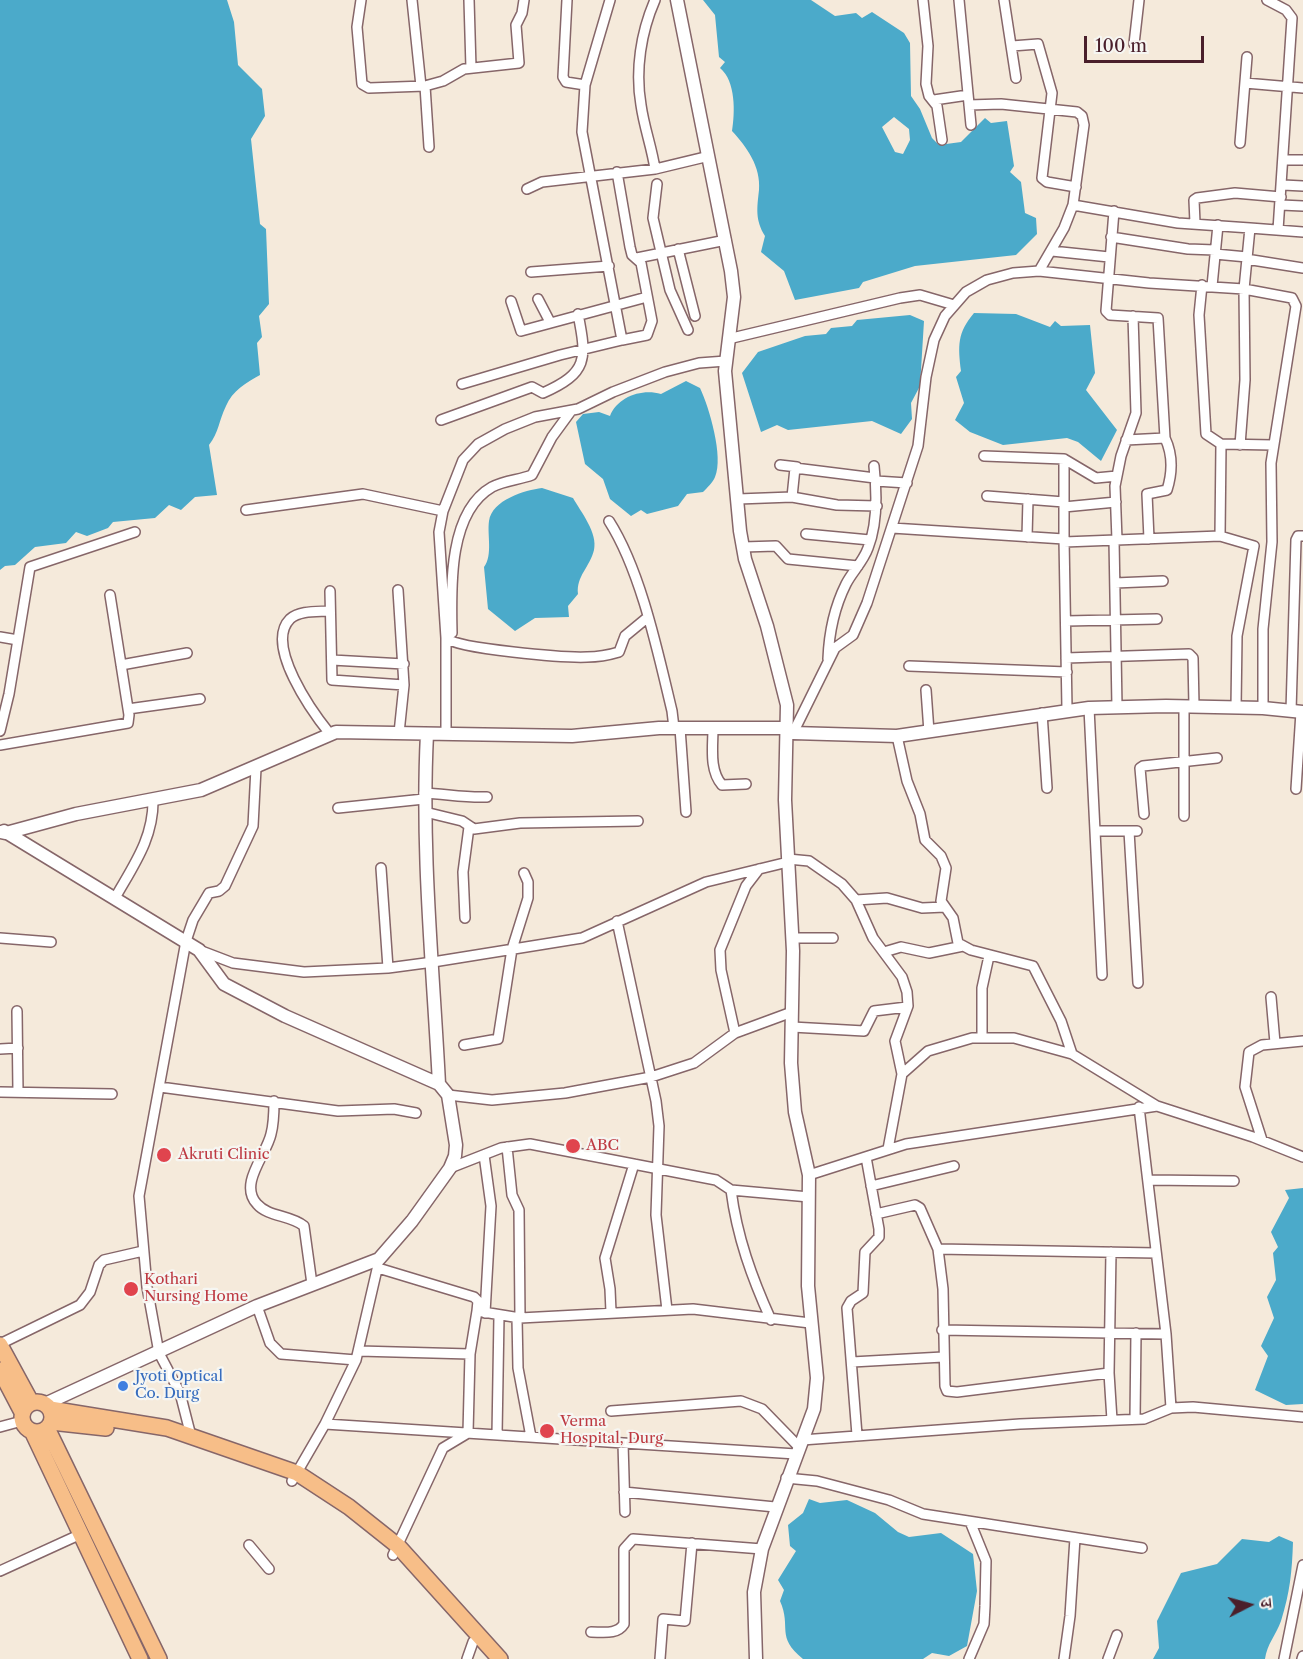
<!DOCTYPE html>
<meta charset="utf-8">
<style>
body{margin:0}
#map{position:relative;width:1303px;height:1659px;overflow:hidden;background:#f5eadb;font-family:"Libre Caslon Text","Noto Serif Devanagari",serif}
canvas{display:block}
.north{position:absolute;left:1219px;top:1575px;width:60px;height:60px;-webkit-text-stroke:4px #f6f6f2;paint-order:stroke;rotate:84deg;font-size:16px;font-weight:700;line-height:24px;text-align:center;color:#4a1f2b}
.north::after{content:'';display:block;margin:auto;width:21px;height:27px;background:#4a1f2b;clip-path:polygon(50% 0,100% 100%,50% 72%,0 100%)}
.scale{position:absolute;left:1084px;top:36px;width:120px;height:27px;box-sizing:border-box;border:3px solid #4a1f2b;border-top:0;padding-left:8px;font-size:18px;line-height:21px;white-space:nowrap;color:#4a1f2b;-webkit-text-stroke:4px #f6f6f2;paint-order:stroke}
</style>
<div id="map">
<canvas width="1303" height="1659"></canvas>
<div class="north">उ</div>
<div class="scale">100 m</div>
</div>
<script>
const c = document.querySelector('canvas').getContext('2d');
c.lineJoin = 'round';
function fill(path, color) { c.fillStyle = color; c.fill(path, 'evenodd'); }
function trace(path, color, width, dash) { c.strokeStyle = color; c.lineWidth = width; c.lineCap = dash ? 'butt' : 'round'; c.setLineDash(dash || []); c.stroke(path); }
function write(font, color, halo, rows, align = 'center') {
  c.font = font + ' "Libre Caslon Text",serif'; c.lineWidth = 4.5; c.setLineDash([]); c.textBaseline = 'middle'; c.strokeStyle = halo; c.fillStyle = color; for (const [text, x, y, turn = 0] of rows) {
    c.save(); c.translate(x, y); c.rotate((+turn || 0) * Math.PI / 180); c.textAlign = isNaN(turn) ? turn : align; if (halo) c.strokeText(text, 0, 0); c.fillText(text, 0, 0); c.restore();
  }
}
const water = new Path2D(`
 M0 0H227L234 22 238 65 262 89 265 116 251 139 260 224 266 229 269 304 259 316 262 337 257 343 260 375C247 382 232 391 226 406 219 420 219 432 209 445L217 495 195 497 181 510 169 505 155 518 113 522 108 528 87 536 76 532 66 543 35 547 15 565 5 566 0 570Z
 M703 0H811L835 16 856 13 862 18 872 12 904 33 910 43 911 96 920 109 932 138 939 145 961 142 985 118 991 123 1007 121 1014 166 1010 172 1021 182 1025 213 1036 218 1037 234 1016 255 915 266 863 282 859 288 795 300 784 271 761 252 765 236C755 220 757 208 759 190 761 167 747 147 732 131 735 113 736 81 720 68L725 62 719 57 715 15ZM894 117 909 129 910 140 903 154 895 152 882 127Z
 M974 313 1016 314 1050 327 1055 321 1061 326 1090 325 1095 373 1086 390 1117 430 1101 461 1078 442 1067 438 1003 445 970 432 955 420 964 403 956 377 961 371C958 346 957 333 974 313Z
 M910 315 924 321 920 386 911 403 912 419 901 434 872 421 788 430 777 425 761 432 742 373 758 352 805 336 826 334 831 328 852 326 857 320Z
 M686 381 700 388C709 407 724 457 715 477 713 482 707 488 703 492L687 494 678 506 647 514 641 510 631 516 610 499 603 479 585 464 576 422 583 414 599 412 610 416C617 397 642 388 661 394Z
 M542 488 573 498C581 512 598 533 594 550 590 567 576 576 578 594L568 606 569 617 535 618 515 631 488 609 484 567C493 555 487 535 489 521 492 500 525 490 542 488Z
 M1303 1188V1404L1286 1405 1255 1390 1268 1356 1261 1346 1274 1318 1267 1297 1276 1280 1273 1253 1278 1247 1271 1232 1289 1198 1285 1190Z
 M809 1499 820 1503 847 1500 875 1513 898 1532 909 1537 941 1533 973 1554 977 1591 967 1646 949 1656 932 1653 923 1659H803C775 1636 792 1628 780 1601L784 1590 778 1580 796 1551 790 1546 788 1525 803 1513Z
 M1279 1536 1293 1542C1292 1572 1290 1592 1281 1621 1276 1635 1267 1644 1265 1659H1153L1159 1648 1157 1621 1181 1573 1217 1564 1242 1539 1269 1542Z`);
const minor = new Path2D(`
 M361 0 357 27 362 84 369 88 425 86 443 81 464 69 519 63 516 25 522 13 524 0
 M412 0 421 86
 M469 0 471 68
 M567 0 563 77 566 82 585 85
 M655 0C641 32 635 70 641 105 644 127 652 148 655 169
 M923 0 928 46 926 84 929 96 937 106 942 140
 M959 0 971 125
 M1004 0 1016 78
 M1267 0 1286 10 1292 18 1278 230
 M1134 44 1139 0
 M1012 46 1038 44 1052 93 1042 178 1047 182 1076 187
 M1245 83 1303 88
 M425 86 429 147
 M934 100 968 95
 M969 105 1001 104 1077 112 1082 116 1084 125 1073 205
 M1240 143 1247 57
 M1285 160H1303
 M617 172 630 247 632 255 641 263 652 321 647 335 622 340
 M657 184 653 218 670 290 688 330
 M1283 185 1303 186
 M527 189 542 182 655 169 709 156
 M1281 205 1303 206
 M1114 211 1106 311 1110 315 1158 318 1165 438C1173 455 1173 471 1167 490L1147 494 1149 539
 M1195 223 1194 200 1197 198 1235 193 1281 197
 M1111 237 1188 249 1215 250
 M678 249 695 316
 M1052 251 1109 257
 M1215 254 1247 257
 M637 258 726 240
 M1246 259 1303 268
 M1039 271 1064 228 1073 205 1178 223 1250 228
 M531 272 609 266
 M1212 286 1218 225
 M538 299 550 322
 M511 301 521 331 647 297
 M728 339 900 298 920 295 954 305
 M462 384 560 355 622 340 582 132 585 85 610 0
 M441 420 532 387 543 393C588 373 587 359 578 314
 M1126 440 1165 438
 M1221 444 1273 445
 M984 456 1064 459 1096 478 1117 476
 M780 465 797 467
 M876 481 907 483
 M987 496 1064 502
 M792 497 795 468 875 478
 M738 499 792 497 837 505 877 506
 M1064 507 1116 502
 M246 510 363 494 443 511
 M609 521C641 571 658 653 672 711L674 728
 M892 528 1064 539 1067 709
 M806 534 870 540
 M1220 536 1254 546 1237 636 1236 708
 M1027 537 1028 499
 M1064 539V459
 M1114 540 1117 707
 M1117 540 1115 486 1121 456 1136 413 1133 316
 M1064 542 1220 536 1221 444 1206 434 1199 315 1202 285
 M743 547 776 546 788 559 858 566
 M1115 583 1163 581
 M398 590 404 685 399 733
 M330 591 332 680 404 685
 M1066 621 1157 619
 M452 633C451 588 448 512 492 487 505 480 519 480 532 475L552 437 571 411
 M0 637 18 640
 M446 638C458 649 566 658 587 657 597 657 609 655 619 652L625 636 648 617
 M1066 658 1189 654 1193 658 1194 706
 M828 659C829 633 834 608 846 584 852 572 863 562 868 548 878 523 877 493 874 466
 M332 660 404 664
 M121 665 187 653
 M909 666 1067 672
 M926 690 929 732
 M1184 706V816
 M1089 708 1102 975
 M1263 708V629L1272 542 1271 463 1296 306 1292 298 1244 289 1250 228 1303 232
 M128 709 200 699
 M1291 711 1296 540 1298 536H1303
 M1042 713 1047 788
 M680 728 686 812
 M713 728C713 747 709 770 722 785L746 784
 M0 731 9 694 30 567 135 532
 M446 733V638L439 532 443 511 463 460 478 444 505 429 535 417 578 409 613 392 665 372 699 363 726 361
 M793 733 835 648 853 635 867 603 918 446 926 377 934 340 945 316 966 292 987 280 1013 273 1039 271 1149 283 1244 289 1245 380 1240 445
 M330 734C313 713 264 645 290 619 300 610 318 612 330 611
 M897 736 907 781 920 814 925 840 941 856 946 868 941 901 953 918 958 943 971 950 1033 966 1061 1021 1072 1054
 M0 745 128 723 129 715 110 595
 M1296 789 1301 712
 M424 793C446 794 465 798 487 797
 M338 808 424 799
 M425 812 462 821 474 829 520 823 638 821
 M1144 814 1140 768 1143 766 1217 758
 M1096 831H1137
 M1129 831 1138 983
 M788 859 809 861 842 884 856 900 873 938 902 977 907 992 908 1006 895 1041 902 1074
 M381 868 388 968
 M115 898C133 866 154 838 153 799
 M856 900 887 898 922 908 945 907
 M465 918 463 872 469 827
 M617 921 656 1101 659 1126 656 1215 667 1310
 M0 938 51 942
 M793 938H833
 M199 950 233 963 304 972 388 968 433 962 582 938 706 882 788 862
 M884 952 901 947 929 953 963 946
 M1271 997 1275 1043
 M17 1011 18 1092
 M792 1027 864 1031 874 1011 907 1007
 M735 1033 721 970 720 950 746 886 759 869
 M982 1037V988L989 956
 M464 1045 498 1039 512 949 528 898V882L524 873
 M0 1049 18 1048
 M160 1087 338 1111 394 1109 416 1113
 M0 1092 112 1094
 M448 1095 492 1100 565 1093 651 1077 694 1063 735 1033 792 1012
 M274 1101C274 1112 274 1123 271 1134 267 1154 238 1184 257 1204 268 1217 291 1215 304 1226L312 1284
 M1139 1107 1166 1334 1171 1408
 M1262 1140 1245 1087 1249 1052 1262 1045 1303 1041
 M507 1147 512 1195 519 1210 520 1318
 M888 1149 902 1074 928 1051 972 1038H1014L1072 1054 1157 1106
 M484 1155 491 1206 485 1313
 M450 1168 501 1148 530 1144 716 1180 731 1190C737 1237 752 1278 771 1320
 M809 1175 906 1144 1157 1106 1253 1137 1303 1157
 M1148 1180 1234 1181
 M871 1186 954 1166
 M731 1190 809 1197
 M876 1214 915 1205 920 1208 938 1249 943 1289 945 1386 947 1391 957 1392 1109 1373
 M938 1249 1156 1253
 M1111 1252 1109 1373 1112 1420
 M378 1268 474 1297 478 1301 477 1311 520 1318 693 1309 810 1323
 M257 1306 270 1343 281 1354 356 1360
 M611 1312 610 1289 605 1258 634 1164
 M517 1318 518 1368 531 1437
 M942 1330 1166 1334
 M0 1344 80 1305 90 1292 99 1265 104 1260 143 1251
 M359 1351 470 1354
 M852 1362 943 1357
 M611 1411 741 1401 762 1409 799 1447
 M1135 1419 1136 1333
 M325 1424 796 1454
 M0 1427 22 1421
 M497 1435 499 1316
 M857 1435 847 1308 851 1301 863 1293 865 1252 879 1237V1229L866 1157
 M191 1436 180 1393 159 1353 147 1287 139 1196 186 941 193 920 209 893 219 891 225 886 253 826 256 768
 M802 1440 1020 1424 1144 1419 1171 1408 1193 1407 1303 1417
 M623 1443 625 1512
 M786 1478 817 1481 889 1500 923 1514 1142 1548
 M292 1481 325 1424 356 1360 378 1265
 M624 1492 775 1507
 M249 1545 269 1569
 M393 1555 443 1448 468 1433 470 1354 477 1311
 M0 1571 81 1534
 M591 1632C603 1632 617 1635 624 1624V1549L633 1539 762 1549
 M467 1659 473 1642 479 1636
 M660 1659 663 1619 685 1621 692 1543
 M969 1659 984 1624 985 1606 986 1561 971 1524
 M1064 1659 1070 1616 1075 1538
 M1108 1659 1117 1635
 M1284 1659 1303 1565
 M1302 1659 1303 1656`);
const tertiary = new Path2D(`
 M677 0 731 271 734 297 725 371 740 531 745 559 767 626 787 705 785 800 793 951 791 1063 795 1112 809 1175 808 1286 817 1378 814 1409 762 1549 754 1592 756 1659
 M4 831 199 950 224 984 285 1016 439 1084
 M0 832 6 833 76 814 201 790 336 732 572 736 659 728H788L793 733 897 736 1089 708 1166 706 1263 708 1303 712
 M45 1404 257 1306 379 1259 412 1221 450 1168 455 1156 456 1145 448 1095 439 1084C433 967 421 851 427 734`);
const primary = new Path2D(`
 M0 1345 31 1402
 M0 1370 22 1412
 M22 1417a15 15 0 1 1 30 0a15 15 0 1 1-30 0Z
 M50 1409 167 1428 297 1473 349 1507 398 1546 500 1659
 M51 1422 106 1428
 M47 1428 159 1659
 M32 1431 140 1659`);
const markers = [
 [573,1146,8,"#e0444e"],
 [164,1155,8,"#e0444e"],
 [131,1289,8,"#e0444e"],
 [123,1386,6,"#3f7fe0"],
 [547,1431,8,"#e0444e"]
];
const healthNames = [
 ["ABC",586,1146],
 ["Akruti Clinic",178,1155],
 ["Kothari",144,1280],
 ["Nursing Home",144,1297],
 ["Verma",560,1422],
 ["Hospital, Durg",560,1439]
];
const shopNames = [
 ["Jyoti Optical",135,1377],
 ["Co. Durg",135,1394]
];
fill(water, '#4baaca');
trace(minor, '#866669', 12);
trace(tertiary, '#866669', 15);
trace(primary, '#866669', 18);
trace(minor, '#fff', 9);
trace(tertiary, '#fff', 12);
trace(primary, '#f7be88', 15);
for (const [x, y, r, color] of markers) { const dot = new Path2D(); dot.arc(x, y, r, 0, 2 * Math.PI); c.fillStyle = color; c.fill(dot); trace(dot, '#f6f6f2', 2); }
write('15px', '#be3a42', '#f6f6f2', healthNames, 'left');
write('15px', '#366cbe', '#f6f6f2', shopNames, 'left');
</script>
